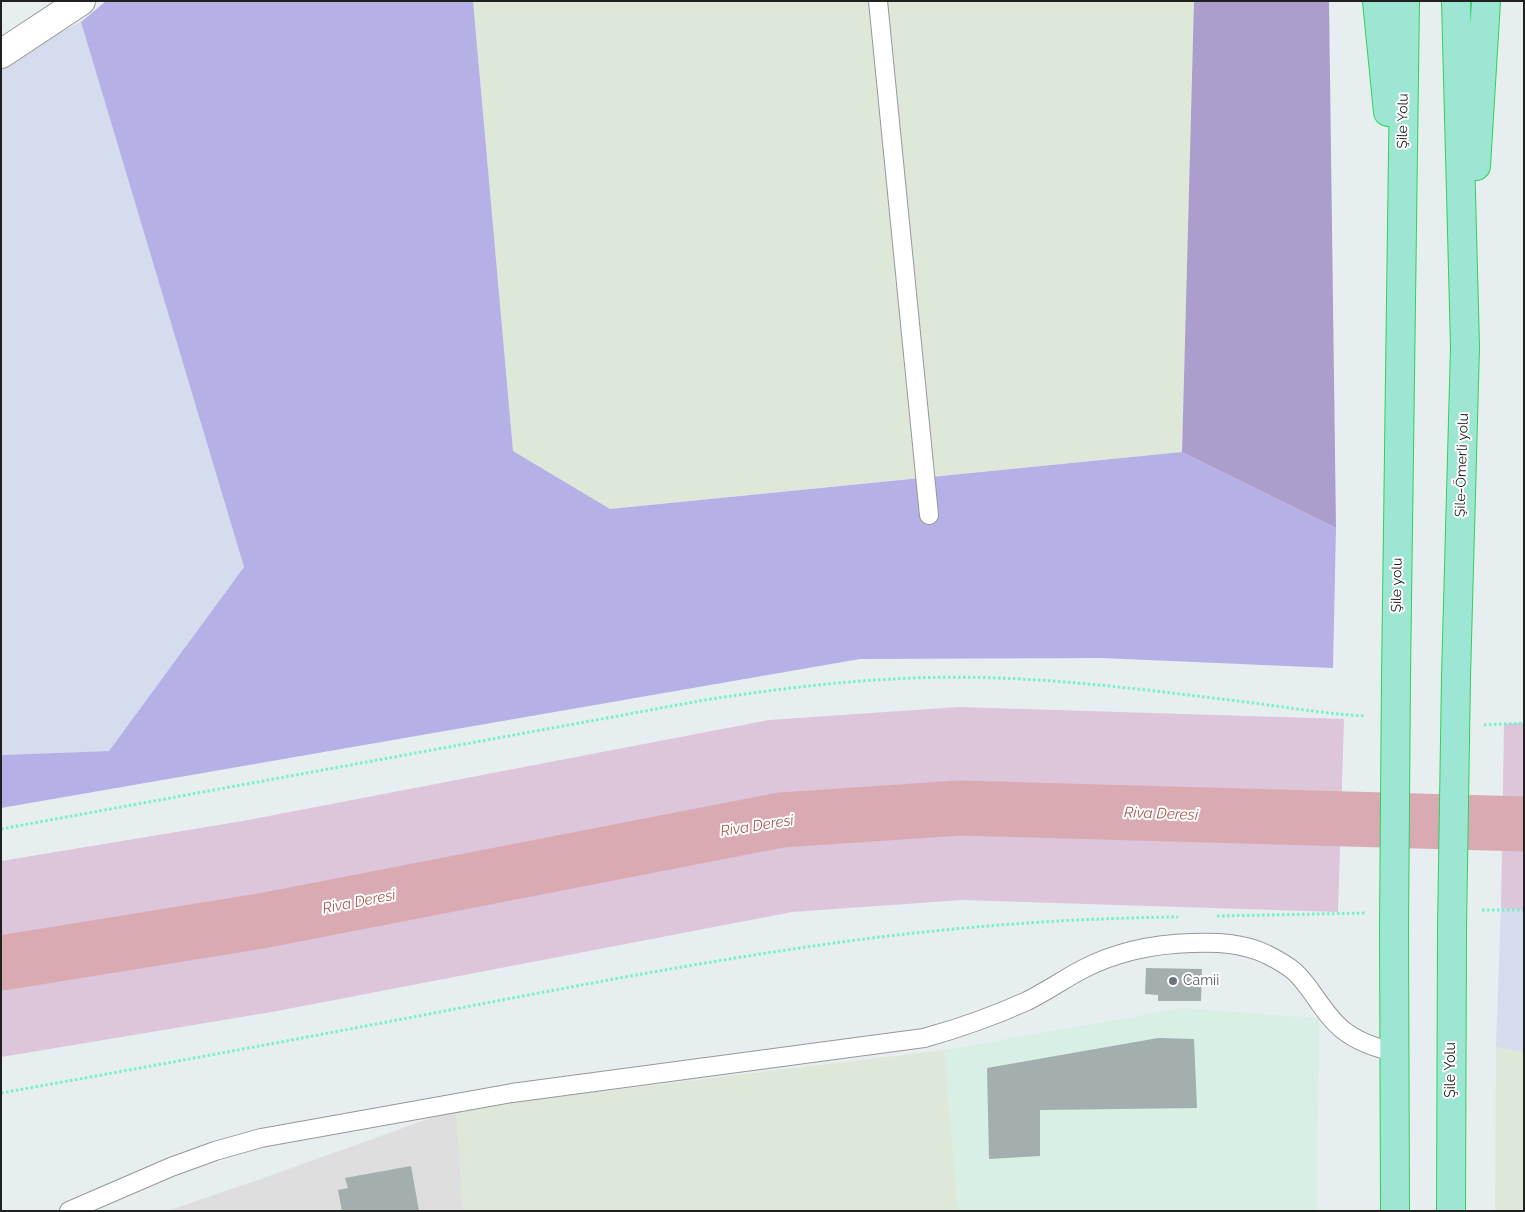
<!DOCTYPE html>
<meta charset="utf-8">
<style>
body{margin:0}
#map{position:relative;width:1525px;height:1212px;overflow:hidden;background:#e7eef0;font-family:Raleway,sans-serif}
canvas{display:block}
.frame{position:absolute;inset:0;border:2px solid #202020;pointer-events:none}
</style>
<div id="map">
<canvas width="1525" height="1212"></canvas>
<div class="frame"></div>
</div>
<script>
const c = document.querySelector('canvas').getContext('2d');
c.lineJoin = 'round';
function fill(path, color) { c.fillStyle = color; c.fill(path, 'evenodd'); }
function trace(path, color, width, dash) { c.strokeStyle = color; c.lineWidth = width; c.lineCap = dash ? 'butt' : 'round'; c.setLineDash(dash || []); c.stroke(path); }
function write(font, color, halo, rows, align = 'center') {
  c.font = font + ' Raleway,sans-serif'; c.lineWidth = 4; c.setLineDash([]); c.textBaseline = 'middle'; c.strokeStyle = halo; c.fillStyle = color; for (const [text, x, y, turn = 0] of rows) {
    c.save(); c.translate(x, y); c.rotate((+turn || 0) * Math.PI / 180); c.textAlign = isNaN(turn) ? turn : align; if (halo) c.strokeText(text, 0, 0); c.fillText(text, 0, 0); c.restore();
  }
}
const residential = new Path2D(`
 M456 1109 463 1211H167L272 1175Z`);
const commercial = new Path2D(`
 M1182 1008 1319 1018 1317 1211H958L944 1050Z`);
const industrial = new Path2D(`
 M473 1H1194L1182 452 610 509 513 451Z
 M1496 1047 1524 1052V1211H1495Z
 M944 1050 958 1211H463L456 1109Z`);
const farmland = new Path2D(`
 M81 22 244 567 109 751 1 755V61Z
 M1501 908 1524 910V1052L1496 1047Z`);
const grass = new Path2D(`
 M106 1H473L513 451 610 509 1182 452 1336 528 1333 668 1101 658 860 659 1 808V755L109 751 244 567 81 22Z`);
const forest = new Path2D(`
 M1194 1H1329L1336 528 1182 452Z`);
const wetland = new Path2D(`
 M959 707 1344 719 1338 912 962 900 792 912 277 1011 1 1057V861L243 821 769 720Z
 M1524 723V910L1501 908 1504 724Z`);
const river = new Path2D(`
 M1 963 261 921 781 820 960 808 1524 824`);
const building = new Path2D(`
 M1146 968 1202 969 1201 1001H1158V995L1145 994Z
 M1158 1038 1194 1039 1197 1108 1040 1110V1156L989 1159 987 1068Z
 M411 1166 419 1211H342L338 1190 348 1188 345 1178Z`);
const path = new Path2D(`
 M1484 725 1524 723
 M1 829 705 700C802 685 899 674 998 678 1081 681 1164 692 1246 702 1286 707 1326 714 1366 716
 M1482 910H1524
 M1217 916 1366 913
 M1 1093C153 1066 304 1038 455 1009 596 982 737 955 880 937 979 925 1079 918 1178 917`);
const service = new Path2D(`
 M878 1 929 515
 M69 1211 171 1167 215 1151 261 1138 512 1093 924 1038C960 1028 994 1016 1027 1001 1047 991 1064 979 1083 969 1118 951 1153 944 1192 943 1218 942 1242 943 1266 954 1276 959 1287 965 1295 972 1313 989 1323 1014 1343 1030 1358 1042 1376 1048 1394 1052`);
const minor = new Path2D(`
 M1 54 81 1`);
const trunk = new Path2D(`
 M1377 1 1388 112
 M1476 166 1486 1
 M1396 677 1405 1
 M1456 677 1465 347 1456 1
 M1394 929 1395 1211
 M1451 1211 1452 929`);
const trunkBridge = new Path2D(`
 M1394 929 1396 677
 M1452 929 1456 677`);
const markers = [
 [1173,981,5,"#6b7280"]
];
const streetNames = [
 ["Şile Yolu",1403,121,-89],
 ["Şile-Ömerli yolu",1462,465,-88],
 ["Şile yolu",1397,585,-89],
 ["Şile Yolu",1451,1070,-90]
];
const worshipNames = [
 ["Camii",1183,981]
];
const waterNames = [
 ["Riva Deresi",1161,814,2],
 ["Riva Deresi",757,826,-9],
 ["Riva Deresi",359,902,-11]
];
fill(residential, '#dddedd');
fill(commercial, '#d8efe6');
fill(industrial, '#dde8d9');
fill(farmland, '#d4dced');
fill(grass, '#b5b0e6');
fill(forest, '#ac9ecc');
fill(wetland, '#ddc5da');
trace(river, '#daaab3', 55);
fill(building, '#a3aeae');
trace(service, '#979797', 20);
trace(minor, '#979797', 30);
trace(trunk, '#31d058', 30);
trace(path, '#76f1cb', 3, [2.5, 2.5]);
trace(service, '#fff', 18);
trace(minor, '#fff', 28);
trace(trunk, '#9de6d4', 28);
trace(trunkBridge, '#31d058', 30, []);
trace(trunkBridge, '#9de6d4', 28);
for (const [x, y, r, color] of markers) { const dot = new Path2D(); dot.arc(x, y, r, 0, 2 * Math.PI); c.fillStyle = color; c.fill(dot); trace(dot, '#fff', 2); }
write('14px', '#202020', '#fff', streetNames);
write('14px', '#5b616d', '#fff', worshipNames, 'left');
write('italic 15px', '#aa5951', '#fff', waterNames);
</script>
